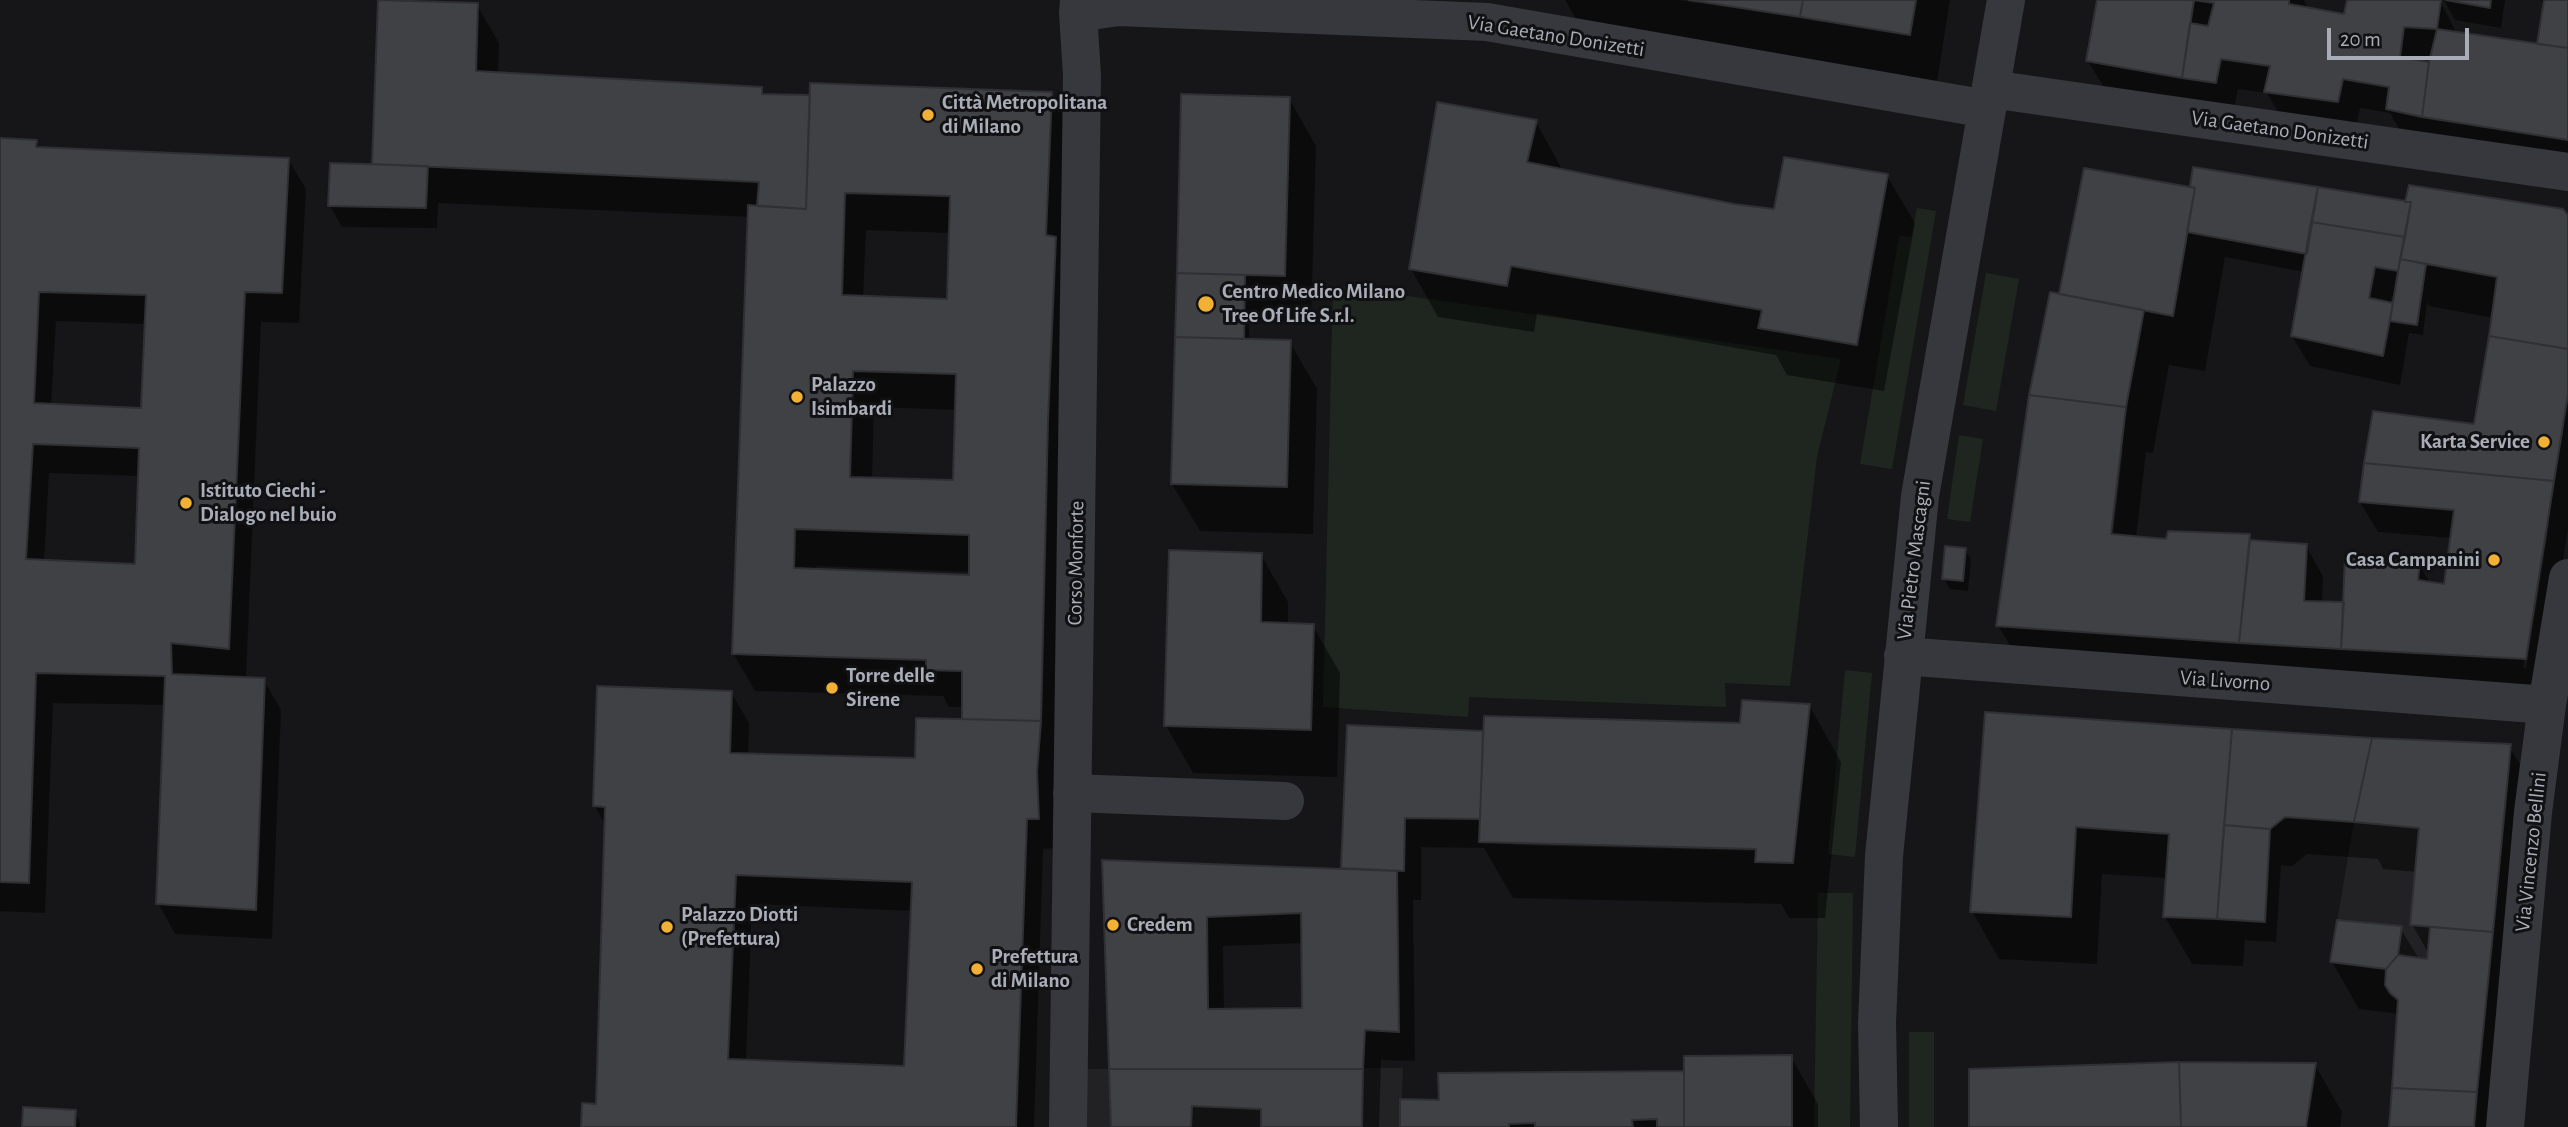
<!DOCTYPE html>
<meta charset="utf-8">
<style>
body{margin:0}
#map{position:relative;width:2568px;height:1127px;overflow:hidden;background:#161618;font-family:"Alegreya Sans",sans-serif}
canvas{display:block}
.scale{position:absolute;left:2327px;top:28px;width:142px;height:32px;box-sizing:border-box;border:4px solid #a8adb8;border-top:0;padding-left:9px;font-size:21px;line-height:24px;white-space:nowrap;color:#a8adb8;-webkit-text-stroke:5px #111113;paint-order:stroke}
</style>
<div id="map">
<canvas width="2568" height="1127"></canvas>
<div class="scale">20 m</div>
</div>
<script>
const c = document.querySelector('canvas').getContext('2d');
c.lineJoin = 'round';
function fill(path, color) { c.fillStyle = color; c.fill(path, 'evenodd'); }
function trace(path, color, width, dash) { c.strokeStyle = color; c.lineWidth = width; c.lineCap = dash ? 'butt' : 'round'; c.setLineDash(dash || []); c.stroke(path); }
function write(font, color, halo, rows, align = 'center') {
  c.font = font + ' "Alegreya Sans",sans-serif'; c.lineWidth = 6; c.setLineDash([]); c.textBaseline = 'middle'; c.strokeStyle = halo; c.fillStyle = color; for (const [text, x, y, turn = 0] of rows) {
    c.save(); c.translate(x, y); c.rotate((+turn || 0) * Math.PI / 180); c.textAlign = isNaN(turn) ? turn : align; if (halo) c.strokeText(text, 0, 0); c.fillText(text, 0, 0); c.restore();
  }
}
const built = new Path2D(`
 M2372 738 2511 744 2493 932 2431 927 2427 958 2399 955 2386 969 2330 962 2354 822Z
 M1403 1068 1400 1127H1077V1069Z`);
const green = new Path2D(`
 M1917 208 1936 211 1892 469 1860 464 1899 236 1911 237Z
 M1986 273 2019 279 1996 411 1963 405Z
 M1333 285 1841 359 1817 457 1790 686 1725 683 1726 707 1469 697 1468 717 1323 707Z
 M1959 435 1983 439 1970 522 1947 519Z
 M1845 670 1872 673 1855 857 1828 854Z
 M1818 893H1853L1850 1127H1814Z
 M1909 1032H1934V1127H1909Z`);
const shadow = new Path2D(`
 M1565 0H1679L1697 3V0H1950L1937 82 1577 21Z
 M2099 0H2304L2308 9 2346 16 2349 0H2436L2440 1 2457 34 2542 46 2545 7 2541 0H2568V174L2405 139 2390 113 2360 108 2355 132 2283 121 2267 93 2238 89 2233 113 2116 108 2088 61ZM2421 57H2432L2431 64 2420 63Z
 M2444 0H2505L2501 28 2455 20Z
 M477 5 499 43 498 74 761 89 765 96 1051 93 1072 131 1055 848 1043 849 1034 1127H583L597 1105 606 826 595 806 731 692 749 723 748 755 916 760 965 721 963 707H949L943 696 755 691 733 653 750 217 438 203 437 228 342 227 330 206 375 166 373 163ZM866 230 951 233 948 300 863 298ZM874 407 957 410 955 482 872 479ZM816 566 971 572 970 576 816 571ZM752 904 913 911 905 1068 746 1061Z
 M1183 96 1289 98 1316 146 1311 323 1249 321V341L1290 342 1317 389 1313 534 1200 531 1172 484Z
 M1536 122 1563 171 1734 206 1775 211 1887 176 1915 223 1884 391 1787 375 1776 355 1537 313 1534 332 1438 317 1411 269Z
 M0 140 36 141 40 148 288 159 306 189 299 323 261 322 246 679 264 680 281 710 272 939 175 934 158 903 166 705 53 703 45 913 0 911ZM56 321 146 324 142 410 51 406ZM49 473 140 476 136 566 44 562ZM188 673 200 674V677L188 676Z
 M2192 186 2568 218V528L2543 689 2020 663 1998 625 2061 295 2193 189ZM2225 257 2304 272 2292 336 2310 366 2400 385 2409 333 2423 335 2427 302 2429 306 2493 318 2476 426 2360 502 2378 532 2452 538 2446 586 2430 583 2419 564 2346 604 2322 603 2323 576 2306 546 2252 542 2249 536 2168 541 2136 538 2146 452 2153 453 2169 365 2205 371ZM2392 296 2396 297 2394 308 2390 304ZM2119 449H2123L2112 543H2108ZM2546 524H2549L2526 668H2523Z
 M1965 549 1971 560 1968 591 1950 589 1944 579Z
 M1261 555 1288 602V625L1313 626 1340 673 1337 777 1193 773 1166 726Z
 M1809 705 1841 762 1825 918H1789L1781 904 1513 898 1484 848 1421 847V900H1413L1415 1061 1381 1060 1379 1127H1114L1103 862 1343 870 1349 727 1482 732 1485 738 1742 725ZM1513 841 1765 847V851L1513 845ZM1303 943 1304 1010H1224L1223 946Z
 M1986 714 2372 740 2509 746 2537 793 2505 1127H2391L2399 1014 2359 1009 2332 962 2400 928 2419 959 2429 960V954L2412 924 2417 872 2383 869 2378 859 2307 854 2292 866 2281 865 2276 942 2245 940 2243 966 2192 964 2165 917 2167 878 2102 874 2097 964 1999 959 1972 911Z
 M1791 1057 1818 1104V1127H1402L1441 1102 1686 1072Z
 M2315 1065 2342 1112 2340 1127H1971Z
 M74 1112 80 1122V1127H23Z`);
const building = new Path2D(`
 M378 0 478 3 476 71 762 87V94L810 95 806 209 757 206 759 182 372 164Z
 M1689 0H1803L1800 17Z
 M1803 0H1916L1910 35 1800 17Z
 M2097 0H2194L2182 78 2086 61Z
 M2194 0H2289V4L2344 14 2347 0H2441L2437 29 2404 27 2400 57 2429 62 2422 117 2386 109 2389 87 2343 79 2338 102 2264 92 2270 66 2221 59 2216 83 2182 78 2190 23 2208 26 2214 3Z
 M2446 0H2491L2490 8Z
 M2544 0H2568V48L2537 44Z
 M2437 29 2568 48V140L2422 117 2429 62Z
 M810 83 1052 92 1046 235 1056 237 1048 420 1041 721 962 719V671L926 670V660L732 654 748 205 806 209ZM845 193 950 196 947 299 842 295ZM853 371 956 374 953 480 850 477ZM795 529 969 535V575L794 568Z
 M1181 94 1290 97 1285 276 1177 273Z
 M1437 102 1537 120 1527 162 1734 204 1774 209 1784 157 1888 174 1857 345 1758 328 1762 310 1511 266 1507 286 1409 269Z
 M0 138 37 140 36 147 289 158 282 293 245 292 229 649 171 643 172 674 265 678 256 910 156 904 165 676 36 673 29 883 0 882ZM39 292 146 295 141 408 34 403ZM33 444 139 448 135 564 26 559Z
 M330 163 428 166 426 208 328 206Z
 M2193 167 2318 187 2307 254 2187 232 2195 188 2190 186Z
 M2084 168 2195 188 2173 316 2059 294Z
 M2409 185 2563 209 2568 215V349L2489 336 2497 277 2400 259 2411 202H2405Z
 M2318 187 2411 202 2405 237 2311 222Z
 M2311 222 2405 237 2398 271 2375 267 2369 298 2393 303 2383 356 2291 336Z
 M2400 259 2426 264 2417 325 2390 321Z
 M1177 273 1245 275 1244 339 1175 337Z
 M2050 292 2144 310 2126 407 2029 395Z
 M2489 336 2568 349V394L2554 481 2364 463 2373 411 2474 424Z
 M1175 337 1291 340 1287 487 1171 484Z
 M2029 395 2126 407 2111 534 2166 539 2168 531 2250 534 2239 643 1996 626Z
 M2364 463 2554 481 2526 659 2341 649 2345 558 2420 562 2418 580 2444 584 2454 510 2359 502Z
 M2250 540 2307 544 2304 601 2344 602 2341 649 2239 643Z
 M1945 546 1966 548 1963 581 1942 579Z
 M1169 550 1262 553 1261 622 1314 624 1311 730 1164 726Z
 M597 686 732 691 730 753 915 758 916 718 1041 721 1037 772 1039 819H1027L1016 1127H581L582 1103 596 1104 605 807 593 806ZM736 875 912 882 904 1066 728 1059Z
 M1742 700 1810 704 1793 863 1755 862 1756 849 1479 842 1484 716 1740 723Z
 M1985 712 2232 729 2217 919 2163 917 2169 834 2076 827 2071 917 1970 912Z
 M1347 725 1483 731 1480 819 1405 818 1404 871 1341 868Z
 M2232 729 2372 738 2354 822 2285 817 2270 829 2224 825Z
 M2372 738 2511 744 2493 932 2410 925 2419 828 2354 822Z
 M2224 825 2270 829 2265 922 2217 919Z
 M1102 860 1397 871 1399 1032 1365 1030 1363 1069H1109ZM1301 913 1302 1008 1208 1009 1207 917Z
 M2337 920 2402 926 2398 955 2386 969 2330 962Z
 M2430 927 2493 932 2477 1092 2392 1088 2398 1000 2390 993 2385 985 2386 969 2398 955 2427 959Z
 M1792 1055V1127H1684V1056Z
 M2179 1062 2316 1063 2306 1127H2181Z
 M2179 1062 2181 1127H1969V1069Z
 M1109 1069H1363L1362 1127H1261V1109L1192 1106 1191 1127H1111Z
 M1684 1071V1127H1657V1119L1632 1120 1633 1127H1535V1123L1509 1124V1127H1400V1099L1439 1100 1438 1073Z
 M2392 1088 2477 1092 2474 1127H2389Z
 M23 1107 76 1110 75 1127H22Z`);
const minor = new Path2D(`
 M1078 13 1118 7 1487 22 1987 109
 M1991 89 2568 172
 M1903 656 2547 705
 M1072 793 1285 801
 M1068 1127 1082 75 1078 13 1079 0
 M1879 1127 1877 1023 1884 856 1920 496 2006 0
 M2505 1127 2533 812 2547 705 2568 578`);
const markers = [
 [928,115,7,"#f2b134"],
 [1206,304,9,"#f2b134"],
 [797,397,7,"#f2b134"],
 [2544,442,7,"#f2b134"],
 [186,503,7,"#f2b134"],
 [2494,560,7,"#f2b134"],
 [832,688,7,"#f2b134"],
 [1113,925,7,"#f2b134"],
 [667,927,7,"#f2b134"],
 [977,969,7,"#f2b134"]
];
const streetNames = [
 ["Via Gaetano Donizetti",1556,36,9],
 ["Via Gaetano Donizetti",2280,130,8],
 ["Via Pietro Mascagni",1914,560,-83],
 ["Corso Monforte",1076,563,-89],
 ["Via Livorno",2225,681,4],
 ["Via Vincenzo Bellini",2531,852,-84]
];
const poiNames = [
 ["Città Metropolitana",942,103],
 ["di Milano",942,127],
 ["Centro Medico Milano",1222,292],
 ["Tree Of Life S.r.l.",1222,316],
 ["Palazzo",811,385],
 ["Isimbardi",811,409],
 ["Karta Service",2530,442,"right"],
 ["Istituto Ciechi -",200,491],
 ["Dialogo nel buio",200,515],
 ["Casa Campanini",2480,560,"right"],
 ["Torre delle",846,676],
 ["Sirene",846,700],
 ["Palazzo Diotti",681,915],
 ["(Prefettura)",681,939],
 ["Credem",1127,925],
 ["Prefettura",991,957],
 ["di Milano",991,981]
];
fill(built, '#222225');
fill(green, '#1e261f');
fill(shadow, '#0007');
fill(building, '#404145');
trace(building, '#303034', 2);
trace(minor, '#37383d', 38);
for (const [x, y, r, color] of markers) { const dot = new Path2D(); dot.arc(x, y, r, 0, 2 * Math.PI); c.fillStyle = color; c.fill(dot); trace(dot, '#111113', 2.5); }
write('21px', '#a8adb8', '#111113', streetNames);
write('bold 21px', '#a8adb8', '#111113', poiNames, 'left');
</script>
